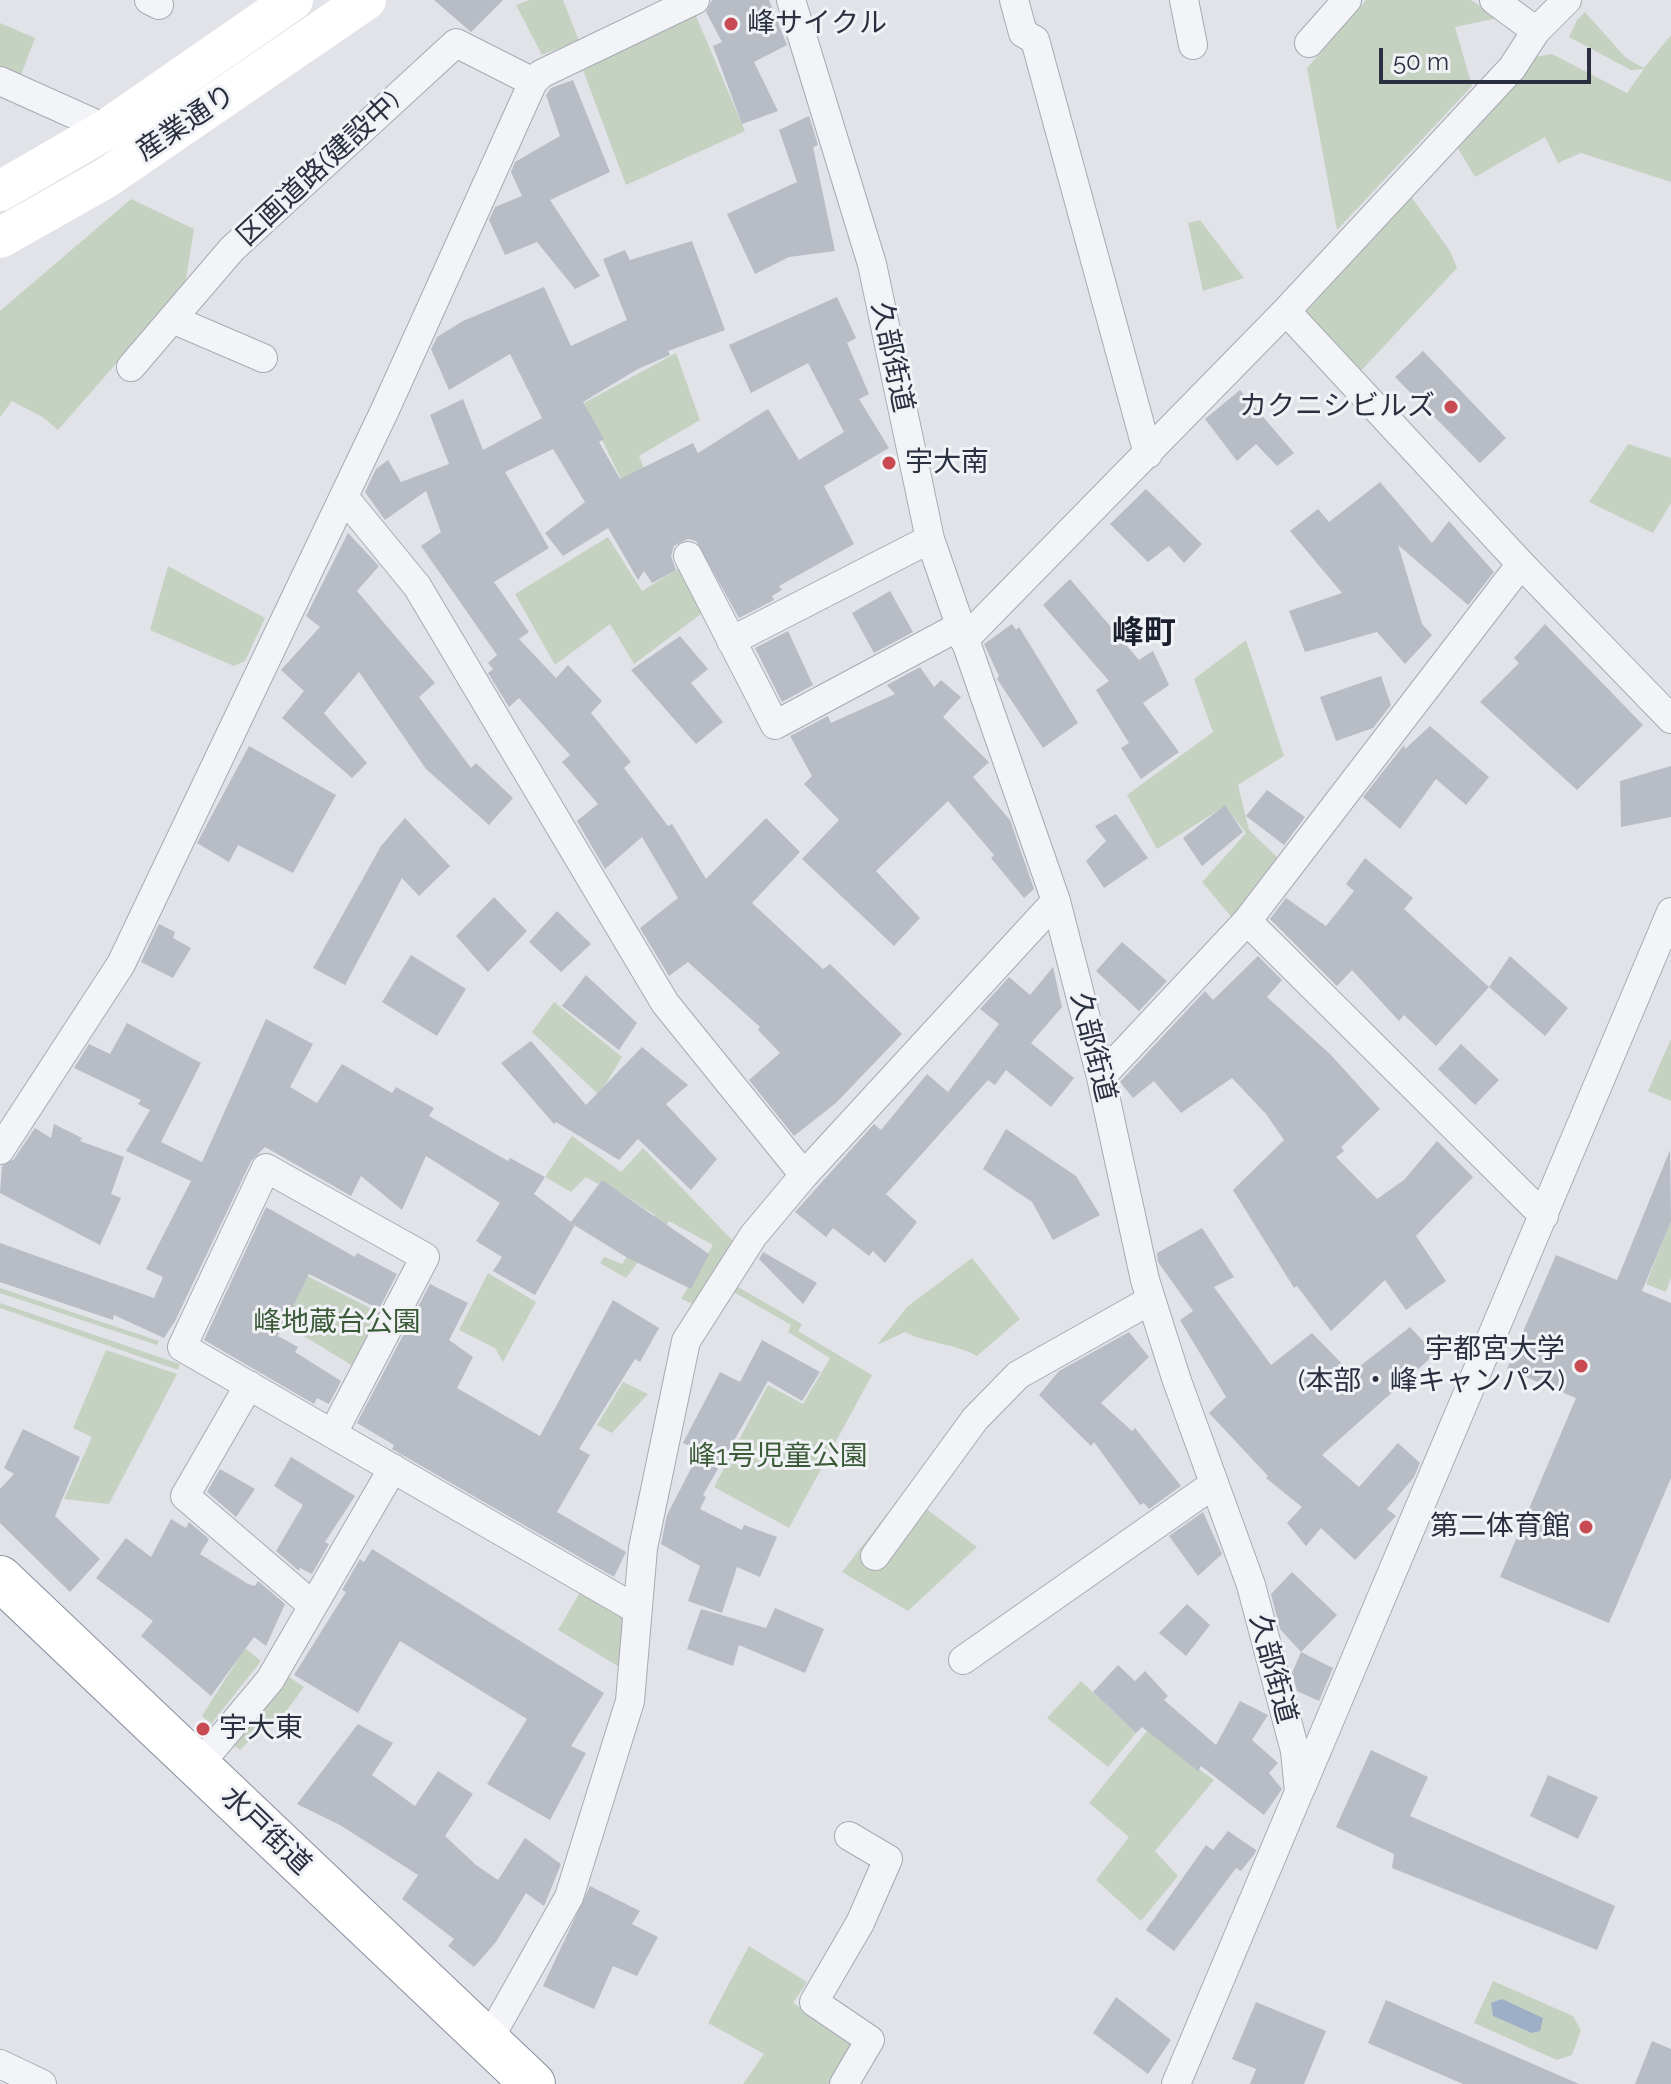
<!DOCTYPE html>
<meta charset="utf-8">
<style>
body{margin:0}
#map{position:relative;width:1671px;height:2084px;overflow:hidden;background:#e1e3e9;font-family:Raleway,sans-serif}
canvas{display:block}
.scale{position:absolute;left:1379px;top:48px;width:212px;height:36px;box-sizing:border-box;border:4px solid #2a3040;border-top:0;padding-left:10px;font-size:24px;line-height:28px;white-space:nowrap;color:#2a3040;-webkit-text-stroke:6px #f0f2f6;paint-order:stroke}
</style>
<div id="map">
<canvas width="1671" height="2084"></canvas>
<div class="scale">50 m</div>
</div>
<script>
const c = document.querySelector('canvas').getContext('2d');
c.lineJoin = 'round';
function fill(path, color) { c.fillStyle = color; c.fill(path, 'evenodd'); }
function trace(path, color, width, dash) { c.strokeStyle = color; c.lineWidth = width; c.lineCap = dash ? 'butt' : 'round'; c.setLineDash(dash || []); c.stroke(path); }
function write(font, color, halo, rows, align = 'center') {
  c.font = font + ' Raleway,"Noto Sans JP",sans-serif'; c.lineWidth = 6; c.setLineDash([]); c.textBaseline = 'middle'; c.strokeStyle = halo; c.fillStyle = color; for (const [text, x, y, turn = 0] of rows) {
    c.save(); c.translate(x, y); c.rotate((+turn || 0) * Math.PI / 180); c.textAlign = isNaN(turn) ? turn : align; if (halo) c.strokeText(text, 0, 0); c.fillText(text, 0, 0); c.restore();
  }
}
const green = new Path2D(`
 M529 0H563L579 41 542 55 516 5Z
 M1366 0H1471L1498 18 1455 27 1472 86 1337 230 1307 68Z
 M693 9 745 131 626 185 580 62Z
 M1585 12 1626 58 1644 68 1671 35V182L1581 153 1558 163 1545 137 1475 177 1453 140 1534 57 1552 54 1627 93 1644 69 1631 70 1569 37 1577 20Z
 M0 23 35 38 19 80 0 71Z
 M1407 191 1450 251 1457 268 1358 374 1305 317 1306 302Z
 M131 199 194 229 185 285 58 430 44 418 12 401 0 417V311Z
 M1200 220 1244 278 1203 291 1188 223Z
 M676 353 700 420 639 456 659 505 639 516 584 403Z
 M1628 444 1671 458V503L1653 533 1589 502Z
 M608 537 642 591 690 561 713 605 634 664 610 624 555 665 515 594Z
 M168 566 265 618 245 661 234 666 150 630Z
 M1246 640 1284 756 1238 785 1249 830 1280 860 1233 919 1202 882 1246 833 1225 806 1157 849 1127 795 1213 732 1194 679Z
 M554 1002 622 1057 599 1095 532 1032Z
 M1671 1039V1101L1648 1091Z
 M572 1136 621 1172 643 1148 738 1246 696 1305 681 1299 713 1245 669 1221 626 1278 600 1263 604 1257 622 1264 655 1215 602 1181 598 1184 586 1177 571 1192 545 1177Z
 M1671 1220V1278L1666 1292 1646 1284Z
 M972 1258 1020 1319 977 1356C953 1343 928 1344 905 1332L877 1345 907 1307Z
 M488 1273 536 1302 503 1362 495 1348 459 1330Z
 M307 1276 380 1313 353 1366 284 1324Z
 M726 1280 802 1324 798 1331 872 1375 789 1528 714 1487 768 1385 803 1404 830 1358 788 1332 791 1325 723 1286Z
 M0 1288 159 1341 157 1345 0 1293Z
 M0 1303 180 1364 178 1370 0 1308Z
 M106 1350 177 1374 109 1504 64 1499 92 1437 73 1428Z
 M623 1382 648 1394 612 1433 597 1425Z
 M904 1492 977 1547 908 1611 842 1572Z
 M580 1592 621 1616 625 1628 621 1668 558 1630Z
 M245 1648 261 1661 211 1724 202 1716Z
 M283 1673 304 1687 282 1717 271 1719 240 1750 229 1742Z
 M1081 1681 1136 1733 1108 1767 1047 1718Z
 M1147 1731 1214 1780 1155 1851 1178 1876 1141 1921 1096 1880 1129 1837 1089 1803Z
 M749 1946 807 1982 793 2003 855 2041 834 2084H743L764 2054 708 2023Z
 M1493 1981 1573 2016 1581 2030 1572 2055 1557 2060 1474 2023Z`);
const water = new Path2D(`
 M1502 1999 1543 2018 1540 2031 1532 2033 1493 2016 1491 2003Z`);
const building = new Path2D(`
 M434 0H503L471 32Z
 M712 0H769L787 45 754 62 778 111 742 124 713 46 722 42 706 12Z
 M573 80 610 172 550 200 600 276 575 289 537 242 505 255 489 220 495 207 522 196 511 172 515 162 560 136 546 95 551 88Z
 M809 116 818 145 813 147 835 251 789 257 755 274 727 214 797 182 779 130Z
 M692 241 725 330 668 351 670 355 638 369 583 402 604 439 599 442 620 479 693 443 698 453 768 409 799 460 844 432 808 363 751 393 729 345 837 297 856 338 847 343 869 394 859 399 889 448 824 486 854 544 779 586 782 590 772 596 774 600 739 618 696 541 688 539 674 546 671 556 676 570 652 583 644 571 638 580 608 528 563 556 545 533 585 502 553 449 505 472 549 548 494 582 529 632 519 639 556 678 568 665 602 701 591 713 631 762 624 768 668 826 672 824 706 879 766 818 800 852 752 903 823 969 830 964 902 1034 836 1103 794 1136 749 1080 780 1053 758 1030 760 1027 688 962 669 976 640 928 678 898 642 837 605 869 577 821 598 804 562 762 570 755 519 698 509 707 488 673 493 669 488 663 497 655 421 546 441 532 426 491 385 520 365 492 376 469 388 460 401 482 449 464 430 415 463 399 483 450 542 418 510 354 449 390 431 349 437 337 463 321 544 287 571 346 627 320 603 259 625 250 630 260Z
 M1423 351 1506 438 1480 463 1395 377Z
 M1240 390 1294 453 1277 466 1256 444 1237 461 1205 419Z
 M1380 482 1432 543 1449 521 1494 572 1468 605 1398 545 1422 624 1432 635 1405 664 1377 632 1305 652 1289 611 1342 593 1290 531 1318 509 1329 522Z
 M1146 489 1202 544 1184 563 1169 546 1148 562 1110 524Z
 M348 533 379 566 357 591 435 683 419 697 471 768 476 763 513 798 489 825 426 769 359 672 324 713 367 763 352 778 282 718 304 691 281 670 320 627 306 616Z
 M1070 579 1139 660 1153 651 1169 685 1143 703 1179 752 1141 779 1121 748 1129 743 1096 690 1109 681 1043 605Z
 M890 591 913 632 874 653 852 613Z
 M1012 624 1016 630 1019 627 1078 723 1043 748 997 679 999 676 984 644Z
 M1545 624 1643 725 1577 790 1480 702 1519 663 1514 658Z
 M788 631 813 685 782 702 755 648Z
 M680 636 708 669 691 683 723 722 696 744 631 670Z
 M920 667 934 687 941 680 961 697 943 717 989 762 973 777 1010 820 1034 889 1024 898 991 858 994 855 948 801 876 871 920 918 894 946 802 859 839 820 804 784 812 776 790 736 828 716 831 723 895 694 887 685Z
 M1381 676 1391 705 1373 728 1336 741 1320 697Z
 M1430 726 1489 777 1466 805 1436 779 1400 829 1363 797 1404 745 1405 749Z
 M249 746 336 795 293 873 238 845 229 862 197 843Z
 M1671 766V817L1621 827 1620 781Z
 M1267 790 1305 817 1284 845 1246 816Z
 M1225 805 1243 832 1202 866 1183 838Z
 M1116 814 1148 858 1104 888 1086 861 1106 841 1095 826Z
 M405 818 450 866 419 896 402 878 345 985 313 968 381 846Z
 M1365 858 1413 898 1404 909 1489 987 1436 1046 1404 1015 1399 1021 1352 970 1337 986 1270 919 1286 898 1326 926 1354 891 1346 884Z
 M494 897 527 931 488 972 456 936Z
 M557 911 591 944 561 972 529 942Z
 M159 924 175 932 173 938 191 948 173 978 141 962Z
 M1122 942 1167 981 1139 1011 1096 971Z
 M411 955 466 989 437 1036 382 1002Z
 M1258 956 1282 980 1267 997 1330 1054 1380 1109 1341 1147 1344 1151 1336 1157 1377 1199 1404 1180 1437 1141 1473 1177 1416 1236 1446 1281 1406 1310 1385 1280 1331 1331 1297 1286 1294 1288 1233 1190 1284 1140 1266 1114 1232 1078 1181 1113 1154 1081 1133 1098 1120 1082 1205 991 1213 1000Z
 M1510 956 1568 1008 1545 1036 1489 987Z
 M1053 967 1062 1007 1031 1043 1074 1078 1051 1107 1006 1070 995 1085 988 1080 886 1194 917 1222 885 1263 873 1251 869 1256 833 1228 826 1237 795 1212 874 1124 881 1130 927 1074 948 1092 999 1024 980 1009 1009 977 1030 995Z
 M586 975 637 1023 619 1050 562 1006Z
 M266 1019 313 1044 290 1087 317 1103 342 1064 392 1093 396 1087 434 1108 429 1116 508 1161 510 1158 545 1177 534 1194 571 1222 602 1180 709 1254 691 1289 626 1257 571 1223 575 1225 535 1295 493 1271 502 1257 476 1241 500 1203 426 1156 402 1210 361 1176 351 1196 265 1147 251 1161 175 1321 164 1338 114 1315 113 1320 0 1282V1243L154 1298 163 1277 146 1269 191 1181 126 1151 150 1110 138 1104 141 1100 74 1068 89 1044 110 1054 127 1023 201 1063 161 1142 202 1162Z
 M531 1041 586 1105 642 1047 688 1085 666 1104 717 1159 691 1190 638 1139 619 1160 556 1122 554 1124 501 1063Z
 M1461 1044 1499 1080 1475 1105 1438 1069Z
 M54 1124 82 1138 80 1141 124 1157 111 1194 121 1198 100 1245 0 1193 2 1166 14 1159 35 1128 51 1138Z
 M1006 1129 1076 1176 1100 1215 1053 1240 1032 1202 983 1169Z
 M1670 1150 1671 1221 1642 1291 1671 1303V1478L1609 1623 1500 1577 1576 1398 1507 1369 1556 1255 1617 1280Z
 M266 1207 355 1257 357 1253 397 1274 379 1309 309 1274 278 1336 298 1347 295 1352 341 1381 329 1404 317 1398 314 1404 204 1340Z
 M1202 1228 1234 1277 1214 1287 1271 1365 1312 1333 1351 1373 1410 1327 1435 1354 1322 1455 1359 1487 1398 1443 1420 1463 1414 1477 1387 1509 1396 1516 1355 1560 1321 1528 1306 1546 1287 1523 1302 1507 1266 1478 1268 1476 1209 1413 1226 1397 1180 1320 1193 1311 1158 1262 1157 1253Z
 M763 1252 817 1283 803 1304 759 1259Z
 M430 1284 468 1303 449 1340 473 1357 457 1388 540 1436 613 1300 659 1328 640 1362 635 1359 579 1449 590 1455 557 1512 626 1552 614 1577 392 1449 394 1445 357 1423Z
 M1129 1332 1149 1357 1101 1403 1132 1431 1135 1428 1181 1486 1149 1509 1144 1503 1140 1505 1094 1442 1091 1446 1039 1395 1059 1371Z
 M762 1340 820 1372 802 1401 768 1381 703 1495 706 1497 700 1509 742 1530 744 1525 777 1537 760 1577 737 1567 722 1613 688 1601 700 1566 661 1544 667 1515 700 1451 683 1443 720 1372 740 1382Z
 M23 1429 80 1457 55 1516 100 1559 70 1592 0 1523V1489L14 1474 4 1468Z
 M291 1457 355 1496 325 1542 329 1544 312 1574 300 1568 299 1571 276 1551 303 1505 274 1486Z
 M220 1469 255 1489 236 1517 207 1492Z
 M1203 1512 1222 1554 1198 1576 1169 1536Z
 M171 1519 186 1528 189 1522 209 1539 200 1554 248 1584 255 1586 258 1581 285 1604 266 1646 254 1637 211 1696 141 1636 153 1621 96 1578 126 1538 151 1557Z
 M372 1549 604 1693 571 1746 586 1753 550 1820 487 1784 527 1719 400 1641 358 1713 294 1675 346 1592 342 1590 360 1559 364 1562Z
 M1292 1572 1337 1615 1301 1652 1280 1629 1271 1594Z
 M1187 1604 1210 1625 1186 1656 1159 1633Z
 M775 1608 824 1629 805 1673 739 1645 733 1666 687 1649 701 1609 766 1628Z
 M1301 1652 1333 1668 1319 1701 1297 1691 1292 1673Z
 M1118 1665 1135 1681 1145 1671 1168 1696 1164 1700 1216 1745 1240 1701 1268 1715 1252 1740 1278 1763 1269 1773 1282 1789 1264 1815 1201 1766 1198 1771 1142 1727 1136 1733 1093 1692Z
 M358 1724 393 1743 372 1775 415 1806 438 1771 473 1794 445 1836 476 1865 498 1880 525 1838 561 1864 544 1906 526 1893 496 1942 474 1967 448 1946 454 1939 402 1899 418 1875 340 1825 297 1804Z
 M1371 1750 1428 1777 1410 1816 1615 1906 1597 1950 1392 1868 1394 1854 1336 1827Z
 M1548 1775 1598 1797 1578 1839 1530 1816Z
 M1228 1831 1256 1850 1255 1853 1241 1871 1236 1868 1174 1951 1146 1930 1206 1845 1213 1850Z
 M590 1886 640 1911 632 1924 658 1937 637 1976 613 1966 594 2009 543 1986Z
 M1116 1997 1171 2040 1148 2074 1093 2033Z
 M1386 2000 1579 2084H1463L1368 2043Z
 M1256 2002 1326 2031 1304 2084H1250L1256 2069 1232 2059Z
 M1652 2041 1671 2049V2084H1635Z`);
const street = new Path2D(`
 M149 0 159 5
 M791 0 872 264 930 539 1056 901 1101 1077 1145 1280 1176 1378 1251 1585 1295 1751 1299 1792 1176 2084
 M1014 0 1023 33 1035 40 1148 454
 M1184 0 1193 45
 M1494 0 1536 31
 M1309 43 1347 0
 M0 81 107 129
 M1286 311 1521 564 1671 719
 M172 319 263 358
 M131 367 232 249 456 43 533 82
 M344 497 417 586 665 1003 804 1175
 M688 556 775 725 960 626
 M964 640 1286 311 1512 68 1536 31 1567 0
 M731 641 930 539
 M1247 921 1544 1216
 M1101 1077 1247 921 1521 564
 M0 1150 121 964 385 410 533 82 541 74 695 0
 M249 1385 185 1496 311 1604
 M333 1433 425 1257 266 1168 182 1347 636 1609
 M875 1556 975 1419 1018 1375 1151 1300
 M963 1660 1214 1484
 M198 1766 270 1680 393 1468
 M1301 1788 1671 912
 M488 2041 569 1897 630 1701 643 1548 686 1341 753 1236 804 1175 1056 901
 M0 2064 42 2084
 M844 2084 870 2040 814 2002 860 1923 888 1859 849 1836`);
const secondary = new Path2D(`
 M0 191 107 129 293 0
 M0 238 106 178 366 0`);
const highway = new Path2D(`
 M0 1578 533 2084`);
const markers = [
 [731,24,8,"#c84b53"],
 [1451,407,8,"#c84b53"],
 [889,463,8,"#c84b53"],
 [1581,1366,8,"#c84b53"],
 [1586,1527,8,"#c84b53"],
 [203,1729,8,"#c84b53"]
];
const poiNames = [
 ["峰サイクル",747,24],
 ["カクニシビルズ",1435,407,"right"],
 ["宇大南",905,463],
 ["宇都宮大学",1565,1350,"right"],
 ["(本部・峰キャンパス)",1565,1382,"right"],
 ["第二体育館",1570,1527,"right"],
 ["宇大東",219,1729]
];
const streetNames = [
 ["産業通り",186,123,-34],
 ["区画道路(建設中)",319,169,-43],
 ["久部街道",892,357,78],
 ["久部街道",1093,1047,76],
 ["久部街道",1273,1669,75],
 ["水戸街道",266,1831,44]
];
const parkNames = [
 ["峰地蔵台公園",337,1323],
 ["峰1号児童公園",778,1457]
];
const quarterNames = [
 ["峰町",1144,633]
];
fill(green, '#c5d2c2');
fill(water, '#9daec7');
fill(building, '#b8bcc5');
trace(street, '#a6aab3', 30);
trace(highway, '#898f9f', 46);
trace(street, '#f3f4f7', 28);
trace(secondary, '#fff', 40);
trace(highway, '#fff', 44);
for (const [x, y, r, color] of markers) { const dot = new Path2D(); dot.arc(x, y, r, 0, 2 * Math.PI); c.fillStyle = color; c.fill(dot); trace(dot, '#f0f2f6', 3); }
write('28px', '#2a3040', '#f0f2f6', poiNames, 'left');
write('28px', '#2a3040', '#f0f2f6', streetNames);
write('28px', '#3b5b38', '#f0f2f6', parkNames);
write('bold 32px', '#1c2130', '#f0f2f6', quarterNames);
</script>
